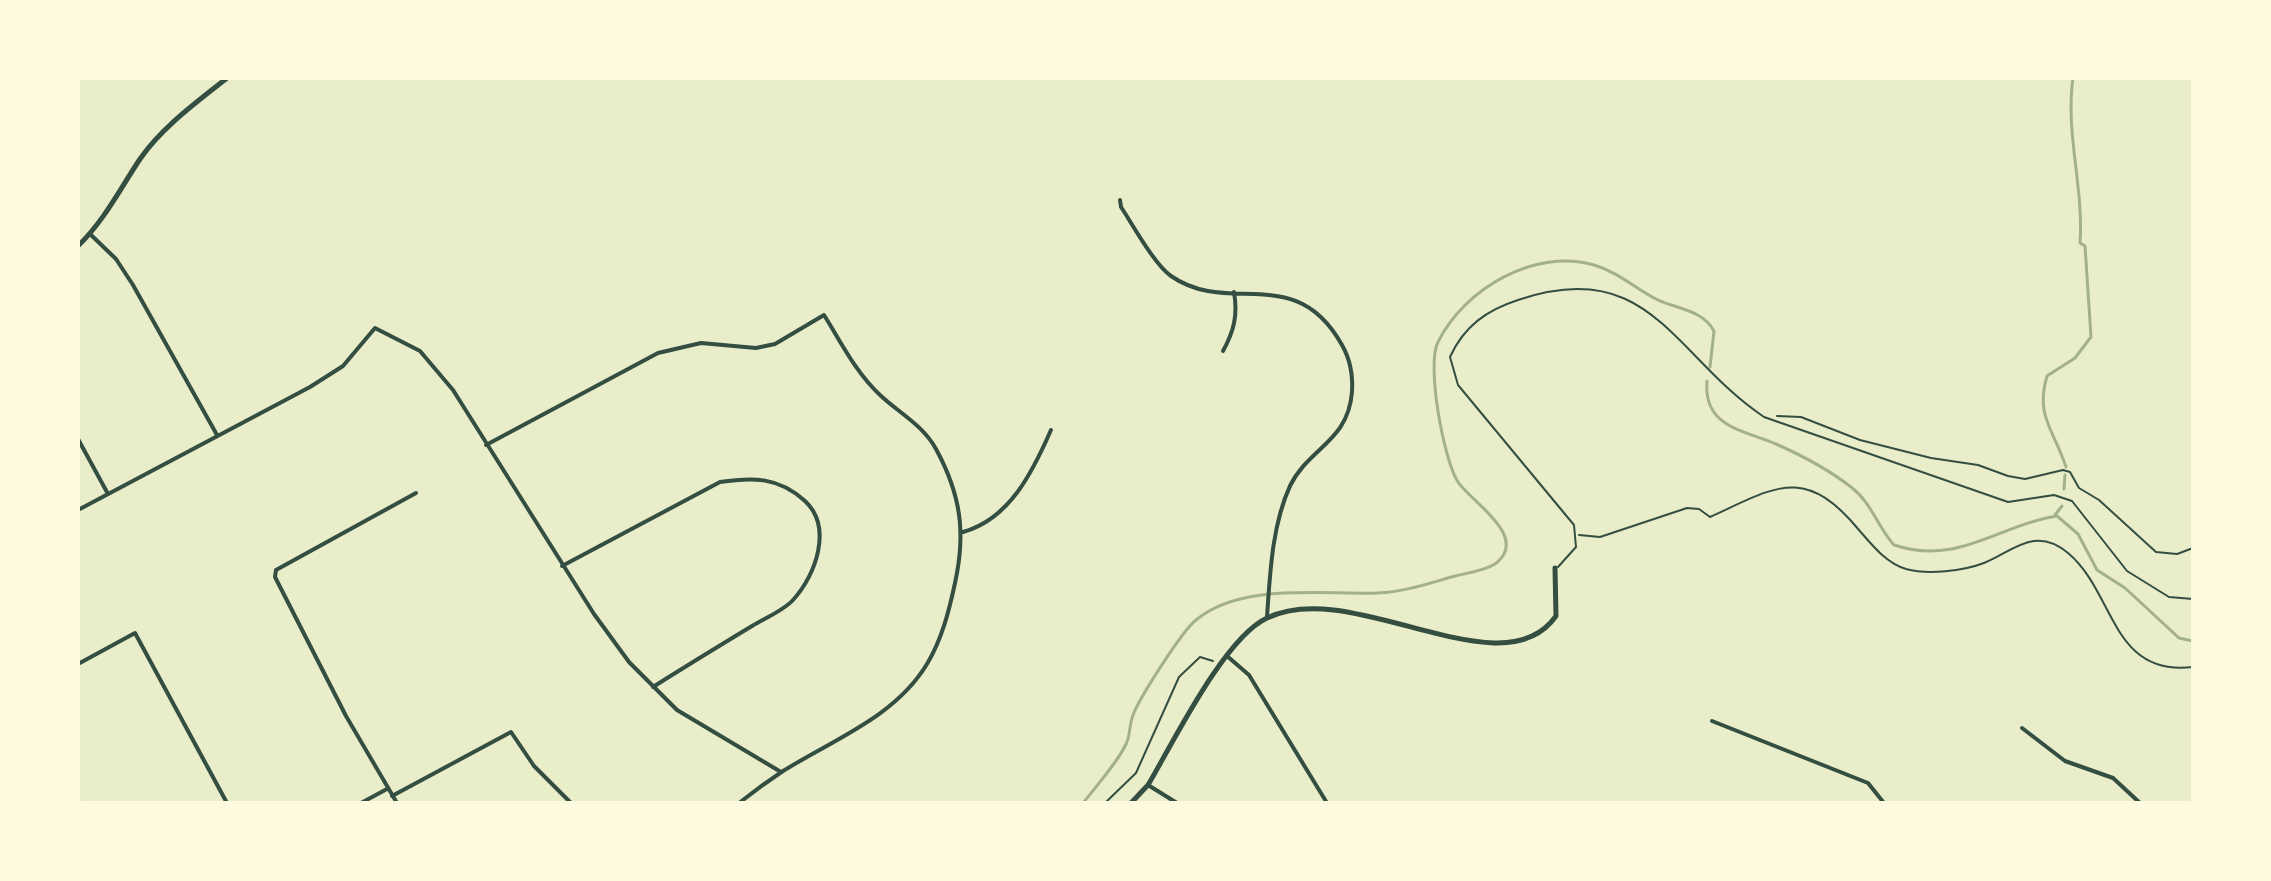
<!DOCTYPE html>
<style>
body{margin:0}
#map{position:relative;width:2271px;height:881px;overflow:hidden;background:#e9edc9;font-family:"Nunito Sans",sans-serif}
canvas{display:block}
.frame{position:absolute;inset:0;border:80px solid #fefae0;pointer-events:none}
</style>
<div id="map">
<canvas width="2271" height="881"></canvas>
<div class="frame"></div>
</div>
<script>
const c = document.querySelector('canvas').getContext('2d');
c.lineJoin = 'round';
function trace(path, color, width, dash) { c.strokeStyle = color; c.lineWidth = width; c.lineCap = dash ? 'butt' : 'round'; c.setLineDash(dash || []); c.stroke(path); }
const stream = new Path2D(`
 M1707 381C1703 427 1743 430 1776 444 1801 455 1829 470 1851 487 1872 503 1877 526 1894 545 1958 566 1996 526 2057 516L2078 534 2097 570 2125 588 2179 638 2193 641
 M2066 467C2054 430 2035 416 2047 376L2075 358 2091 337 2085 246 2080 243C2084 188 2065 132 2073 78
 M2064 489 2065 475
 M2055 515 2062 506
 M1083 803C1095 788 1123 756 1128 739 1130 731 1130 723 1133 715 1140 697 1182 631 1196 620 1241 582 1324 595 1378 593 1404 592 1430 583 1455 576 1467 573 1484 571 1495 564 1531 537 1471 502 1458 482 1444 461 1426 365 1438 342 1465 288 1535 248 1594 265 1618 272 1636 289 1658 300 1677 309 1703 310 1714 331L1710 367`);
const path = new Path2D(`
 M1777 416 1801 417 1860 440 1931 458 1978 465 2008 476 2025 479 2063 470 2070 472 2079 488 2099 500 2156 552 2177 554 2193 548
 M1579 535 1600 537 1687 508 1699 509 1710 517C1776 487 1804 464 1859 530 1872 545 1886 563 1906 569 1928 575 1963 571 1984 563 2012 552 2035 525 2068 553 2115 592 2111 677 2193 667
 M1105 803 1136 773 1179 677 1200 657 1213 661`);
const service = new Path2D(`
 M1558 567 1576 547 1574 525 1458 385 1450 357C1464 326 1487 310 1518 300 1650 255 1673 356 1764 417L2008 502 2054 495 2072 501 2127 571 2169 597 2193 599`);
const minor = new Path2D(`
 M1120 200 1121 207C1133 225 1154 264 1171 276 1230 317 1295 261 1342 345 1350 359 1353 376 1352 392 1348 442 1309 447 1290 486 1272 525 1270 574 1267 617
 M90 234 116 259 133 285 217 435
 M1223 351C1234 331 1238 315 1234 292
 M78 439 108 494
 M486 445 658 353 701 343 756 348 775 344 824 315C841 342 856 373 880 395 899 413 923 425 936 449 961 495 966 533 955 583 949 611 942 639 927 664 895 717 834 739 783 771 768 781 753 792 739 803
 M78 510 310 387 343 366 375 328 420 351 453 390 594 614 629 662 677 710 781 772
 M963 532C1010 519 1033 471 1051 430
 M562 566 720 482C753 477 779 477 805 501 833 527 816 575 793 600 783 611 765 618 752 626 719 646 686 666 653 687
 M1227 656 1249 675 1327 803
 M78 664 135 633 227 803
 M1712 721 1868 783 1884 803
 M2022 728 2065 761 2113 778 2140 803
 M1148 785 1177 803
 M392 796 511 732 534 766 571 803
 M78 801 79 803
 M361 803 387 789
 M397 803 346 716 275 577 276 570 416 493`);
const tertiary = new Path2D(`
 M78 246C104 221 120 189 140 159 162 127 197 102 227 78
 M1131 803 1148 785C1173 743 1224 638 1267 618 1352 576 1502 693 1556 616L1555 568`);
trace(stream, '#a3b18a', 3);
trace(path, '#344e41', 2);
trace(service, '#344e41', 2);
trace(minor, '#344e41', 4);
trace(tertiary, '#344e41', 5);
</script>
